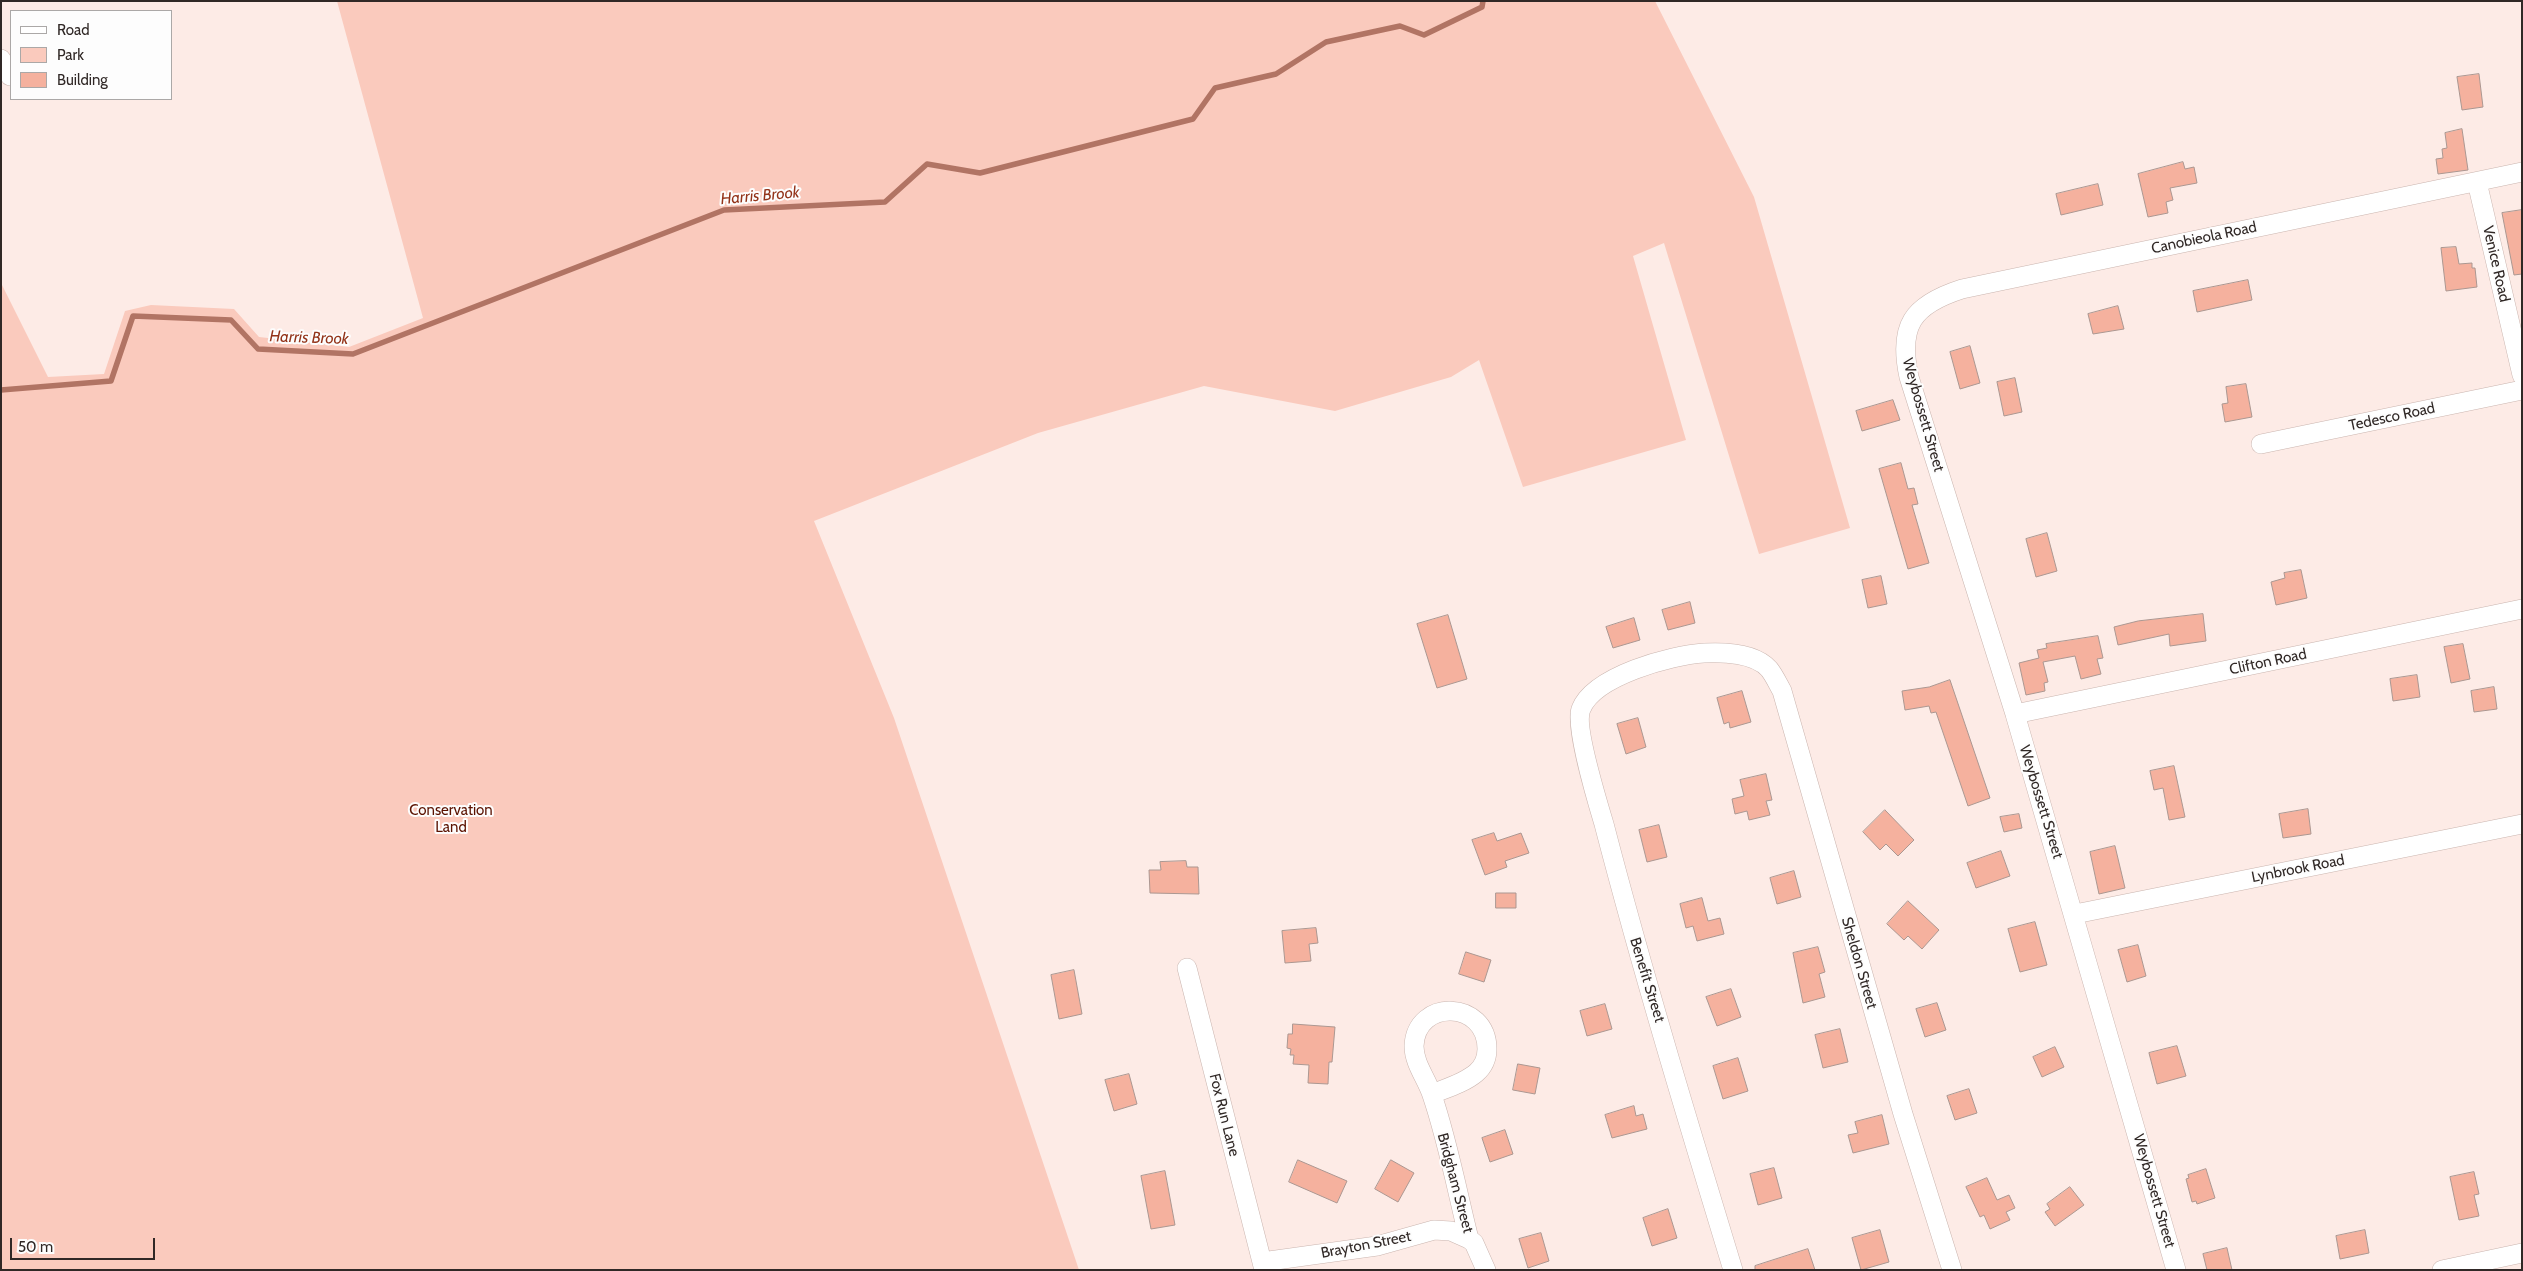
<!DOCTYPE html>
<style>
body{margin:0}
#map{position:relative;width:2523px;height:1271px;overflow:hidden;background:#fdebe6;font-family:Cabin,sans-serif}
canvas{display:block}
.frame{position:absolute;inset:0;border:2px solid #302826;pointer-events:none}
.legend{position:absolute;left:10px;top:10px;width:162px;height:90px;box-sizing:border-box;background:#fdfdfd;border:1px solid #aba8a7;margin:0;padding:6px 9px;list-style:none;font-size:15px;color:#302826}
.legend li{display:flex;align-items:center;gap:10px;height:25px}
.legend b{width:25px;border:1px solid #aba8a7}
.scale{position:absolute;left:10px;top:1238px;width:145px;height:22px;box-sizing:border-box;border:2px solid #302826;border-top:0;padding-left:6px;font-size:15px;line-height:18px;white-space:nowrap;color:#302826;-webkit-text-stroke:4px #fdfdfd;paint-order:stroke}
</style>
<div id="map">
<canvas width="2523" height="1271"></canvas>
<div class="frame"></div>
<ul class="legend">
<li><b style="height:6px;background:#fff"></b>Road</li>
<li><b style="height:14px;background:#facabd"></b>Park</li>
<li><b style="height:14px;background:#f5b19e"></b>Building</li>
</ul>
<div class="scale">50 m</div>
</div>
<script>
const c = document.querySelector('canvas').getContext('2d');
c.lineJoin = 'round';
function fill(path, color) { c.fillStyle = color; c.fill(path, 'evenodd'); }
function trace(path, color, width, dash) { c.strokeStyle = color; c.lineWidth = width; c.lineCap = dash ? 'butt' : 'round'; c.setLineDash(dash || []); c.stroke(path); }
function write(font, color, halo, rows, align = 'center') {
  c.font = font + ' Cabin,sans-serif'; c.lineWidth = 4; c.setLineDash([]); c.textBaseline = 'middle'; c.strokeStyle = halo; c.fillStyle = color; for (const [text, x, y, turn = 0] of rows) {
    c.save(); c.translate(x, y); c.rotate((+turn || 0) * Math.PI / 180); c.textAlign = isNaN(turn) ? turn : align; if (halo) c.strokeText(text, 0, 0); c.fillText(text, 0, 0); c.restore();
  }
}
const green = new Path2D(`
 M337 1H1655L1754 197 1850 528 1759 554 1664 243 1633 256 1686 440 1523 487 1479 360 1451 377 1335 411 1204 386 1038 433 814 521 894 718 1079 1270H1V283L48 377 104 374 125 311 151 305 234 309 259 337 349 347 423 318Z`);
const stream = new Path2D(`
 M1 390 111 381 133 316 231 320 258 349 353 354 724 210 885 202 927 164 980 173 1193 119 1215 88 1276 74 1326 42 1400 26 1424 35 1482 7 1483 1`);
const building = new Path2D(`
 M2479 74 2483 107 2462 110 2457 77Z
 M2462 129 2468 170 2438 174 2436 159 2443 158 2442 149 2447 148 2445 133Z
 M2183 162 2185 169 2194 167 2197 183 2170 188 2173 200 2166 202 2168 213 2148 217 2138 174Z
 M2098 184 2103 205 2061 215 2056 194Z
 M2522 210V274L2514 275 2502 213Z
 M2456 247 2459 264 2472 263V268H2475L2477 287 2446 291 2441 248Z
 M2248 280 2252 300 2197 312 2193 291Z
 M2118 306 2124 329 2093 334 2088 314Z
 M1970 346 1980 383 1960 389 1950 352Z
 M2015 378 2022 412 2004 416 1997 382Z
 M2246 384 2252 417 2225 422 2222 404 2228 403 2226 387Z
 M1893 400 1900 420 1862 431 1856 411Z
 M1901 463 1908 489 1914 488 1918 504 1912 505 1929 563 1908 569 1879 469Z
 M2047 533 2057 571 2036 577 2026 539Z
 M2301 570 2307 598 2276 605 2271 582 2285 578 2284 573Z
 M1881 576 1887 604 1868 608 1862 580Z
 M1690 602 1695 623 1668 630 1662 610Z
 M2203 614 2206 641 2170 646 2169 634 2118 645 2114 627 2138 621Z
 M1448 615 1467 679 1437 688 1417 624Z
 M1634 618 1640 640 1613 648 1606 627Z
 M2098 636 2103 658 2097 659 2101 674 2081 679 2075 656 2043 662 2048 682 2044 683 2045 691 2026 695 2019 663 2039 658 2037 650 2047 648 2046 644Z
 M2463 644 2470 679 2451 683 2444 647Z
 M2417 675 2420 697 2393 701 2390 679Z
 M1950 680 1990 798 1968 806 1936 712 1931 713 1929 706 1905 710 1902 691 1929 687Z
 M2494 687 2497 709 2474 712 2471 691Z
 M1742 691 1751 722 1730 728 1729 722 1724 724 1717 698Z
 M1638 718 1646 747 1626 754 1617 724Z
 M2174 766 2185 817 2169 820 2163 788 2154 790 2150 771Z
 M1766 774 1772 800 1766 801 1770 815 1749 820 1747 811 1735 814 1732 799 1744 796 1740 780Z
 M2308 809 2311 834 2283 838 2279 814Z
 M1885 810 1914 840 1898 856 1886 844 1880 850 1863 832Z
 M2019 814 2022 828 2004 832 2000 817Z
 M1659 825 1667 857 1647 862 1639 830Z
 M1494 833 1497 841 1521 833 1529 853 1505 861 1507 867 1485 875 1472 840Z
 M2115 846 2125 888 2099 894 2090 852Z
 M2001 851 2010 876 1976 888 1967 863Z
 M1186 861 1187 867H1198L1199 894 1150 893 1149 870H1161L1160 862Z
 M1794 871 1801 897 1777 904 1770 878Z
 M1496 893H1516V908H1496Z
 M1702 898 1708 921 1720 918 1724 934 1697 941 1693 926 1686 928 1680 904Z
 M1908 901 1939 930 1922 949 1908 936 1904 940 1887 924Z
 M2035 922 2047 965 2020 972 2008 929Z
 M1316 928 1318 943 1309 944 1311 961 1285 963 1282 931Z
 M2138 945 2146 976 2127 982 2118 950Z
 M1818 947 1825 972 1819 974 1825 997 1803 1003 1793 953Z
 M1466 952 1491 960 1484 982 1459 974Z
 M1074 970 1082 1014 1059 1019 1051 975Z
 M1731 989 1741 1017 1717 1026 1706 997Z
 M1937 1003 1946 1030 1925 1037 1916 1009Z
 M1605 1004 1612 1029 1587 1036 1580 1011Z
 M1293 1024 1335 1027 1332 1062H1329L1328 1084 1308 1083 1309 1065 1293 1064 1294 1055H1290L1291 1049 1287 1048 1288 1034H1292Z
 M1840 1029 1848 1062 1823 1068 1815 1035Z
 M2177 1046 2186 1076 2157 1084 2149 1053Z
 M2055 1047 2064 1067 2042 1077 2033 1057Z
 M1738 1058 1748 1091 1723 1099 1713 1066Z
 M1518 1064 1540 1068 1535 1094 1513 1090Z
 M1129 1074 1137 1104 1114 1111 1105 1080Z
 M1969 1089 1977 1113 1955 1120 1947 1096Z
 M1634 1106 1636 1116 1643 1114 1647 1129 1612 1138 1605 1115Z
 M1882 1115 1889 1144 1853 1153 1848 1135 1858 1133 1855 1122Z
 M1505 1130 1513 1154 1490 1162 1482 1138Z
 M1298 1160 1347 1181 1337 1203 1289 1182Z
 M1391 1160 1414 1173 1398 1202 1375 1189Z
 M1774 1168 1782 1198 1758 1205 1750 1174Z
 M2206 1169 2215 1198 2197 1204 2196 1201 2192 1202 2186 1179 2189 1178 2188 1175Z
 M1165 1171 1175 1225 1151 1229 1141 1176Z
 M2474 1172 2479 1194 2474 1195 2479 1216 2459 1220 2450 1177Z
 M1987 1178 1997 1200 2009 1195 2015 1208 2006 1212 2010 1220 1990 1229 1984 1215 1980 1217 1966 1187Z
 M2070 1187 2084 1205 2055 1226 2045 1212 2050 1209 2047 1204Z
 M1668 1209 1677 1238 1652 1246 1643 1218Z
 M1880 1230 1889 1262 1861 1270 1852 1238Z
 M2365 1230 2369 1253 2340 1259 2336 1236Z
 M1541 1233 1549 1261 1528 1268 1519 1239Z
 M2227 1248 2232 1270H2207L2203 1254Z
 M1808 1249 1815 1270H1755V1266Z`);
const minor = new Path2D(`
 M1 59 10 76
 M2477 182 2522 375
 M2261 444 2522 390
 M2015 714 2522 609
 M2075 914 2522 824
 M1187 968 1264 1270
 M1432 1094C1447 1088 1464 1083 1476 1073 1483 1067 1487 1058 1487 1049 1487 1000 1416 998 1414 1046 1414 1064 1427 1079 1432 1095 1448 1142 1457 1191 1469 1239L1474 1243 1486 1270
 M1262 1262 1377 1246 1434 1230 1451 1231 1469 1239
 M1733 1270C1688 1122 1643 974 1604 824 1598 804 1574 725 1581 709 1594 676 1671 655 1704 653 1723 652 1755 653 1769 669 1774 675 1778 684 1782 691L1903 1114 1952 1270
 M2176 1270 2015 714 1909 377C1898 326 1912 305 1962 289L2522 172
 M2442 1270 2522 1253`);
const streetNames = [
 ["Canobieola Road",2204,238,-12],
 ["Venice Road",2496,264,77],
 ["Weybossett Street",1923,415,74],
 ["Tedesco Road",2392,417,-12],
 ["Clifton Road",2268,662,-12],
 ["Weybossett Street",2041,802,73],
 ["Lynbrook Road",2298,869,-11],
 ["Sheldon Street",1859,963,74],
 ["Benefit Street",1647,980,73],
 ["Fox Run Lane",1224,1115,76],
 ["Bridgham Street",1455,1183,75],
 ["Weybossett Street",2154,1191,74],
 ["Brayton Street",1366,1245,-11]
];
const parkNames = [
 ["Conservation",451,811],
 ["Land",451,828]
];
const waterNames = [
 ["Harris Brook",760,196,-5],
 ["Harris Brook",309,338,2]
];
fill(green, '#facabd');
trace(stream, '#b17464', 5.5);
fill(building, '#f5b19e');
trace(building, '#ab9791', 1);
trace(minor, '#cab5af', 20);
trace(minor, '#fff', 19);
write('15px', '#302826', '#fdfdfd', streetNames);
write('15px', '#5b1200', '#fdfdfd', parkNames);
write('italic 16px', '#933319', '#fdfdfd', waterNames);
</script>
